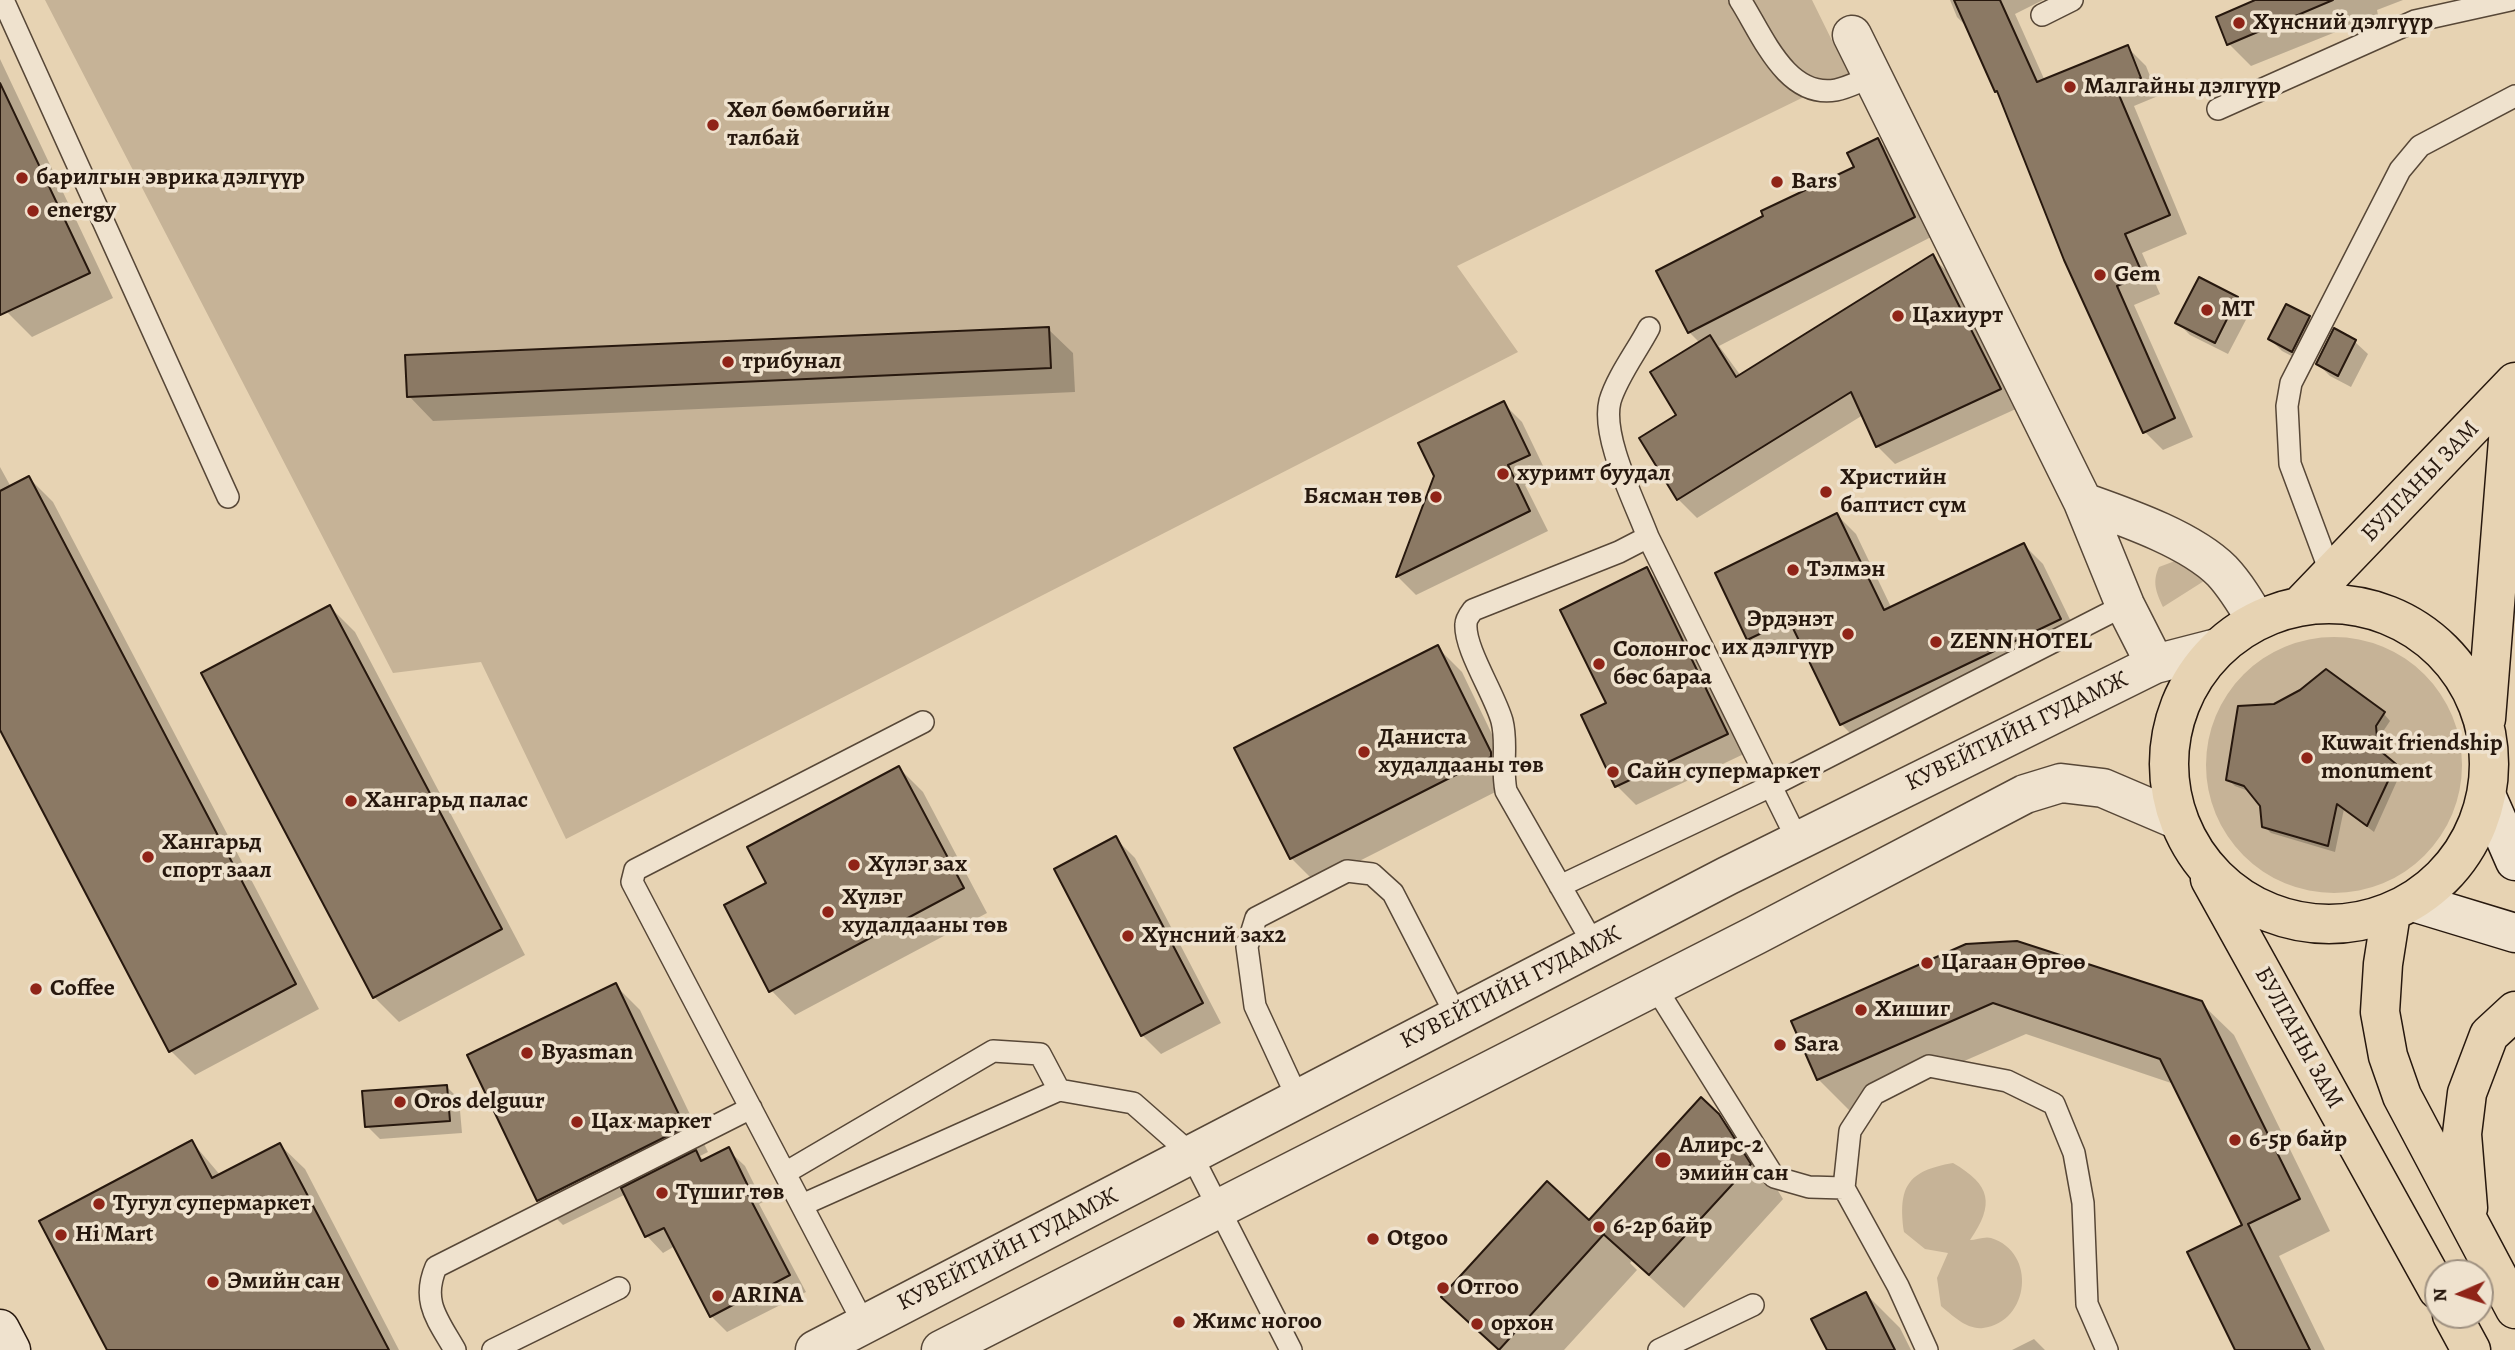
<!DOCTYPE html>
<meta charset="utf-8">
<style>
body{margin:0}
#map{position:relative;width:2515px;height:1350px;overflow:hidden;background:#e7d3b3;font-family:Alegreya,serif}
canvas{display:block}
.north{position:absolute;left:2424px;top:1259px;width:70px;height:70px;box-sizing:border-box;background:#efe2ce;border:2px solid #9f9181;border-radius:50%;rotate:267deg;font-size:19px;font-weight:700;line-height:28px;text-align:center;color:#27180e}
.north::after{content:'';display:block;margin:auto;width:24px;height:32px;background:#8f2418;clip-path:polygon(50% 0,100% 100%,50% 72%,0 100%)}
</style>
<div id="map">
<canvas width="2515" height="1350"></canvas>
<div class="north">N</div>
</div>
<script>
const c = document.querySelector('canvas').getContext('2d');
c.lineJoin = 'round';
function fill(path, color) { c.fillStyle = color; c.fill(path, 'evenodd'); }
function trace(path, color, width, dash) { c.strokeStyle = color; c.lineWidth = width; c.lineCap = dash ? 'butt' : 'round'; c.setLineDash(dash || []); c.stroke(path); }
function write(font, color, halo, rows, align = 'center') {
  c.font = font + ' Alegreya,serif'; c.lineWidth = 7; c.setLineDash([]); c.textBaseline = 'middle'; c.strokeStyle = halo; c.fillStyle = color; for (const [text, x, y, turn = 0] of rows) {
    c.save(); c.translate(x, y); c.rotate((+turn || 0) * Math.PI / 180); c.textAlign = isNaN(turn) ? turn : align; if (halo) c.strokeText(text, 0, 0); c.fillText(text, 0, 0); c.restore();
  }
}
const green = new Path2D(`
 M45 0H1812L1849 75 1457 266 1518 352 566 839 481 662 393 673Z
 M2175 561 2187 565 2204 581 2163 607C2156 592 2152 582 2159 567Z
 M2206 765a128 128 0 1 1 256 0a128 128 0 1 1-256 0Z
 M1953 1163C1991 1185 1995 1204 1970 1240 1976 1240 1985 1236 1991 1238 2037 1252 2030 1322 1983 1328 1967 1330 1952 1315 1941 1306L1937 1278 1948 1253 1925 1249 1904 1232C1898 1187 1907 1171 1953 1163Z`);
const shadow = new Path2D(`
 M1950 0H2043L2015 14 2045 81 2127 47 2146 66 2158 96 2134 106 2187 234 2142 253 2160 294 2134 305 2193 437 2163 450 2145 432 2001 96 1968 28 1957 17Z
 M2259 0H2403L2377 10 2378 15 2251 66 2229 44Z
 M0 59 113 298 32 337 7 312 0 297Z
 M1878 140 1897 159 1933 236 1719 346 1741 376 1932 257 1951 275 2018 408 1895 464 1877 446 1863 415 1697 518 1678 499 1641 438 1678 415 1700 343 1689 332 1856 168Z
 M2237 299 2250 312 2228 354 2190 335 2178 323Z
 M2286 306 2309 318 2322 330 2305 363 2282 351 2270 339Z
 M1048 329 1073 353 1075 392 433 421 409 396Z
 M2334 331 2355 342 2368 354 2351 387 2330 376 2318 364Z
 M1503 403 1522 422 1547 474 1525 485 1548 531 1416 595 1398 577 1436 476Z
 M0 467 11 487 29 478 53 502 319 1009 195 1075 171 1051 0 726Z
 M1837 515 1856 534 1892 609 2024 545 2043 564 2079 638 1860 743 1841 724 1801 641 1767 658 1748 639Z
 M1646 569 1665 588 1746 753 1636 805 1617 786 1583 715 1608 704Z
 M330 607 355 632 525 955 399 1022 374 997Z
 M1437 647 1462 672 1515 782 1316 883 1291 858Z
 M2384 714 2390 721 2382 733 2385 757 2401 772 2374 832 2344 809 2335 852 2271 833 2264 826 2261 805 2251 792 2235 786 2228 779Z
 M899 768 923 792 987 913 795 1015 771 990 768 884Z
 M1116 839 1135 858 1221 1023 1161 1054 1142 1035Z
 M1967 946 2201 1003 2234 1035 2330 1231 2279 1256 2325 1350H2237L2244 1226 2174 1084 2026 1034 1850 1111 1818 1079Z
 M615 985 640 1010 708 1152 700 1156 705 1161 728 1150 745 1166 763 1202 759 1204 806 1292 727 1332 711 1316 675 1246 663 1253 647 1236 626 1194 563 1225 538 1200 469 1055Z
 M447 1087 459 1099 462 1133 380 1139 367 1126Z
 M1718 1115 1753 1150 1783 1199 1684 1308 1632 1261 1630 1263 1637 1270 1564 1350H1499L1444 1297 1589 1222Z
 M192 1142 221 1176 280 1145 305 1169 399 1350H109Z
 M1866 1294 1900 1328 1911 1350H1828Z
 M2034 1339 2045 1350H2012Z`);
const building = new Path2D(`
 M1954 0H2000L2037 82 2128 45 2141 78 2116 88 2170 215 2125 234 2143 275 2117 286 2175 418 2143 433 2064 260 1997 91 1995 92Z
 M2255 0H2333L2227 45 2216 17Z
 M0 83 90 273 0 315Z
 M1878 138 1915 217 1688 333 1656 271 1763 216 1761 211 1854 167 1847 153Z
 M1933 254 2001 389 1876 447 1851 392 1677 500 1639 438 1676 415 1650 372 1710 335 1736 377Z
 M2199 277 2238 297 2215 343 2175 323Z
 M2286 304 2310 316 2292 352 2268 339Z
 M1049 327 1051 368 407 397 405 355Z
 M2334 328 2356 340 2338 376 2316 364Z
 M1504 401 1530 455 1508 465 1530 511 1396 577 1434 476 1418 443Z
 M29 476 296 984 169 1052 0 730V491Z
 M1837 513 1884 610 2024 543 2061 619 1840 725 1789 620 1747 640 1715 573Z
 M1647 567 1728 734 1615 787 1581 715 1606 703 1560 610Z
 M330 605 502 929 373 998 201 673Z
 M1438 645 1491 752V757L1290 859 1234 748Z
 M2326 669 2385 712 2376 726 2378 749 2396 764 2367 826 2337 804 2328 846 2262 827 2260 806 2244 786 2226 780 2238 706 2274 704 2300 690Z
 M899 766 964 888 769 992 724 905 766 883 747 847Z
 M1116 836 1203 1003 1141 1036 1054 869Z
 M2017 941 2202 1001 2300 1199 2248 1224 2310 1350H2235L2187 1252 2242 1225 2160 1059 1993 1003 1817 1080 1791 1021 1966 944Z
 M616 983 685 1127 537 1201 467 1055Z
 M447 1085 450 1121 365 1127 362 1091Z
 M1701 1097 1719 1114 1751 1164 1649 1275 1601 1232 1604 1234 1499 1350 1441 1297 1547 1181 1589 1220Z
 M192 1140 212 1178 280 1143 389 1350H107L39 1221Z
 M729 1147 748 1186 744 1187 790 1275 710 1317 664 1228 645 1237 621 1188 696 1150 701 1161Z
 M1866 1292 1895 1350H1827L1811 1319Z`);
const lane = new Path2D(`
 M3 0 228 497
 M1740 0C1762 34 1786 99 1836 90 1847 88 1860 81 1871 77
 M2042 15 2072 0
 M2218 109 2415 21 2510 0
 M1648 537C1635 502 1601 437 1610 401 1617 377 1637 351 1649 328
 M2331 574 2290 464 2287 406 2291 383 2400 170 2420 146 2515 96
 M1560 886 1771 786 2125 605
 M1594 945 1506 791C1501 765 1508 745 1502 721 1495 695 1464 648 1466 624 1466 619 1470 614 1473 610L1619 552 1648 537 1798 841
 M1654 985 1774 1177 1809 1187 1844 1188 1850 1131 1874 1094 1929 1066 2007 1081 2054 1104 2074 1153 2083 1203 2087 1304 2107 1350
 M1298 1099 1255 1006 1247 947 1256 918 1347 871 1372 874 1393 893 1457 1017
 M785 1173 993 1051 1040 1054 1059 1090
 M1844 1188 1898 1286 1927 1350
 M802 1205 1059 1090 1133 1103 1191 1154 1291 1350
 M864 1324 632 882 635 870 923 722
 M455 1350C438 1320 421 1302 436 1267L751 1108
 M493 1350 619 1288
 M1659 1350 1753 1305`);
const street = new Path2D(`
 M1852 35 2083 502 2125 605 2155 664
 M2083 502C2125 517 2190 539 2222 571 2236 586 2246 603 2256 620
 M815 1350 1727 876 2155 664 2217 648
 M941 1350 1756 935 2025 794 2061 783 2103 788 2178 820`);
const secondary = new Path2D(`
 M2487 797 2515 861
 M2413 902 2515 933
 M0 1329 11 1350`);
const highway = new Path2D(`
 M2169 764a160 160 0 1 1 320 0a160 160 0 1 1-320 0Z
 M2301 605 2515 382
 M2486 719 2512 389
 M2210 879 2438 1290
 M2391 913 2383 964 2380 1012 2388 1056 2402 1096 2515 1309
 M2468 1208 2462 1134 2467 1093 2489 1035 2515 1011
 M2452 1315 2471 1350`);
const markers = [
 [2239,23,7,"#8f2418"],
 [2070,87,7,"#8f2418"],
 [713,125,7,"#8f2418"],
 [22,178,7,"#8f2418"],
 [1777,182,7,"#8f2418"],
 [33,211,7,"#8f2418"],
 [2100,275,7,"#8f2418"],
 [2207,310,7,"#8f2418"],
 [1898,316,7,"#8f2418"],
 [728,362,7,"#8f2418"],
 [1503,474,7,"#8f2418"],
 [1826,492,7,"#8f2418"],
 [1436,497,7,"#8f2418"],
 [1793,570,7,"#8f2418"],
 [1848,634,7,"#8f2418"],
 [1936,642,7,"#8f2418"],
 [1599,664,7,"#8f2418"],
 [1364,752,7,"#8f2418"],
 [2307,758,7,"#8f2418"],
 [1613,772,7,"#8f2418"],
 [351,801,7,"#8f2418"],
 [148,857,7,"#8f2418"],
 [854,865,7,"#8f2418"],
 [828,912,7,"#8f2418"],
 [1128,936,7,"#8f2418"],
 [1927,963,7,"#8f2418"],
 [36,989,7,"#8f2418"],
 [1861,1010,7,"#8f2418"],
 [1780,1045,7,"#8f2418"],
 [527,1053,7,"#8f2418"],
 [400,1102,7,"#8f2418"],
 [577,1122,7,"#8f2418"],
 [2235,1140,7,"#8f2418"],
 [1663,1160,9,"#8f2418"],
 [662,1193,7,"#8f2418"],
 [99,1204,7,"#8f2418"],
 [1599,1227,7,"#8f2418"],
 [61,1235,7,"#8f2418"],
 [1373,1239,7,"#8f2418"],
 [213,1282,7,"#8f2418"],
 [1443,1288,7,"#8f2418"],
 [718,1296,7,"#8f2418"],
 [1179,1322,7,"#8f2418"],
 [1477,1324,7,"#8f2418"]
];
const poiNames = [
 ["Хүнсний дэлгүүр",2253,23],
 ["Малгайны дэлгүүр",2084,87],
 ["Хөл бөмбөгийн",727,111],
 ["талбай",727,139],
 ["барилгын эврика дэлгүүр",36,178],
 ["Bars",1791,182],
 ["energy",47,211],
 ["Gem",2114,275],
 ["MT",2221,310],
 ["Цахиурт",1912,316],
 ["трибунал",742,362],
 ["хуримт буудал",1517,474],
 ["Христийн",1840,478],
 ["баптист сүм",1840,506],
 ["Бясман төв",1422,497,"right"],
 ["Тэлмэн",1807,570],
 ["Эрдэнэт",1834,620,"right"],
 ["их дэлгүүр",1834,648,"right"],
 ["ZENN HOTEL",1950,642],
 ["Солонгос",1613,650],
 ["бөс бараа",1613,678],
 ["Даниста",1378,738],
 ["худалдааны төв",1378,766],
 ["Kuwait friendship",2321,744],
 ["monument",2321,772],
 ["Сайн супермаркет",1627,772],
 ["Хангарьд палас",365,801],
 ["Хангарьд",162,843],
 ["спорт заал",162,871],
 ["Хүлэг зах",868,865],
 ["Хүлэг",842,898],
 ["худалдааны төв",842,926],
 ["Хүнсний зах2",1142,936],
 ["Цагаан Өргөө",1941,963],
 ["Coffee",50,989],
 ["Хишиг",1875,1010],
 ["Sara",1794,1045],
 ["Byasman",541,1053],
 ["Oros delguur",414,1102],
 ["Цах маркет",591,1122],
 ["6-5р байр",2249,1140],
 ["Aлирс-2",1679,1146],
 ["эмийн сан",1679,1174],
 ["Түшиг төв",676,1193],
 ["Тугул супермаркет",113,1204],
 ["6-2р байр",1613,1227],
 ["Hi Mart",75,1235],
 ["Otgoo",1387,1239],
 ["Эмийн сан",227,1282],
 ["Отгоо",1457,1288],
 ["ARINA",732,1296],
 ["Жимс ногоо",1193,1322],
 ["орхон",1491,1324]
];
const streetNames = [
 ["БУЛГАНЫ ЗАМ",2421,482,-46],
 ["КУВЕЙТИЙН ГУДАМЖ",2017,732,-26],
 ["КУВЕЙТИЙН ГУДАМЖ",1511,988,-27],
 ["БУЛГАНЫ ЗАМ",2298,1038,61],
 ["КУВЕЙТИЙН ГУДАМЖ",1008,1250,-27]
];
fill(green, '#c6b397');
fill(shadow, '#0003');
fill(building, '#8b7964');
trace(building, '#27180e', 2);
trace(lane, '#574737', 24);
trace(street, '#574737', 41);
trace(secondary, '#27180e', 41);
trace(highway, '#27180e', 41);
trace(lane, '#efe2ce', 21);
trace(street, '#efe2ce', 38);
trace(secondary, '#efe2ce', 38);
trace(highway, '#e7d3b3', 38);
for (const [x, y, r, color] of markers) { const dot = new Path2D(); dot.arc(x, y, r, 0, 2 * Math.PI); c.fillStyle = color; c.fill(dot); trace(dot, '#efe2ce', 2.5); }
write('bold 24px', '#27180e', '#efe2ce', poiNames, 'left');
write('24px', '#27180e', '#efe2ce', streetNames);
</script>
